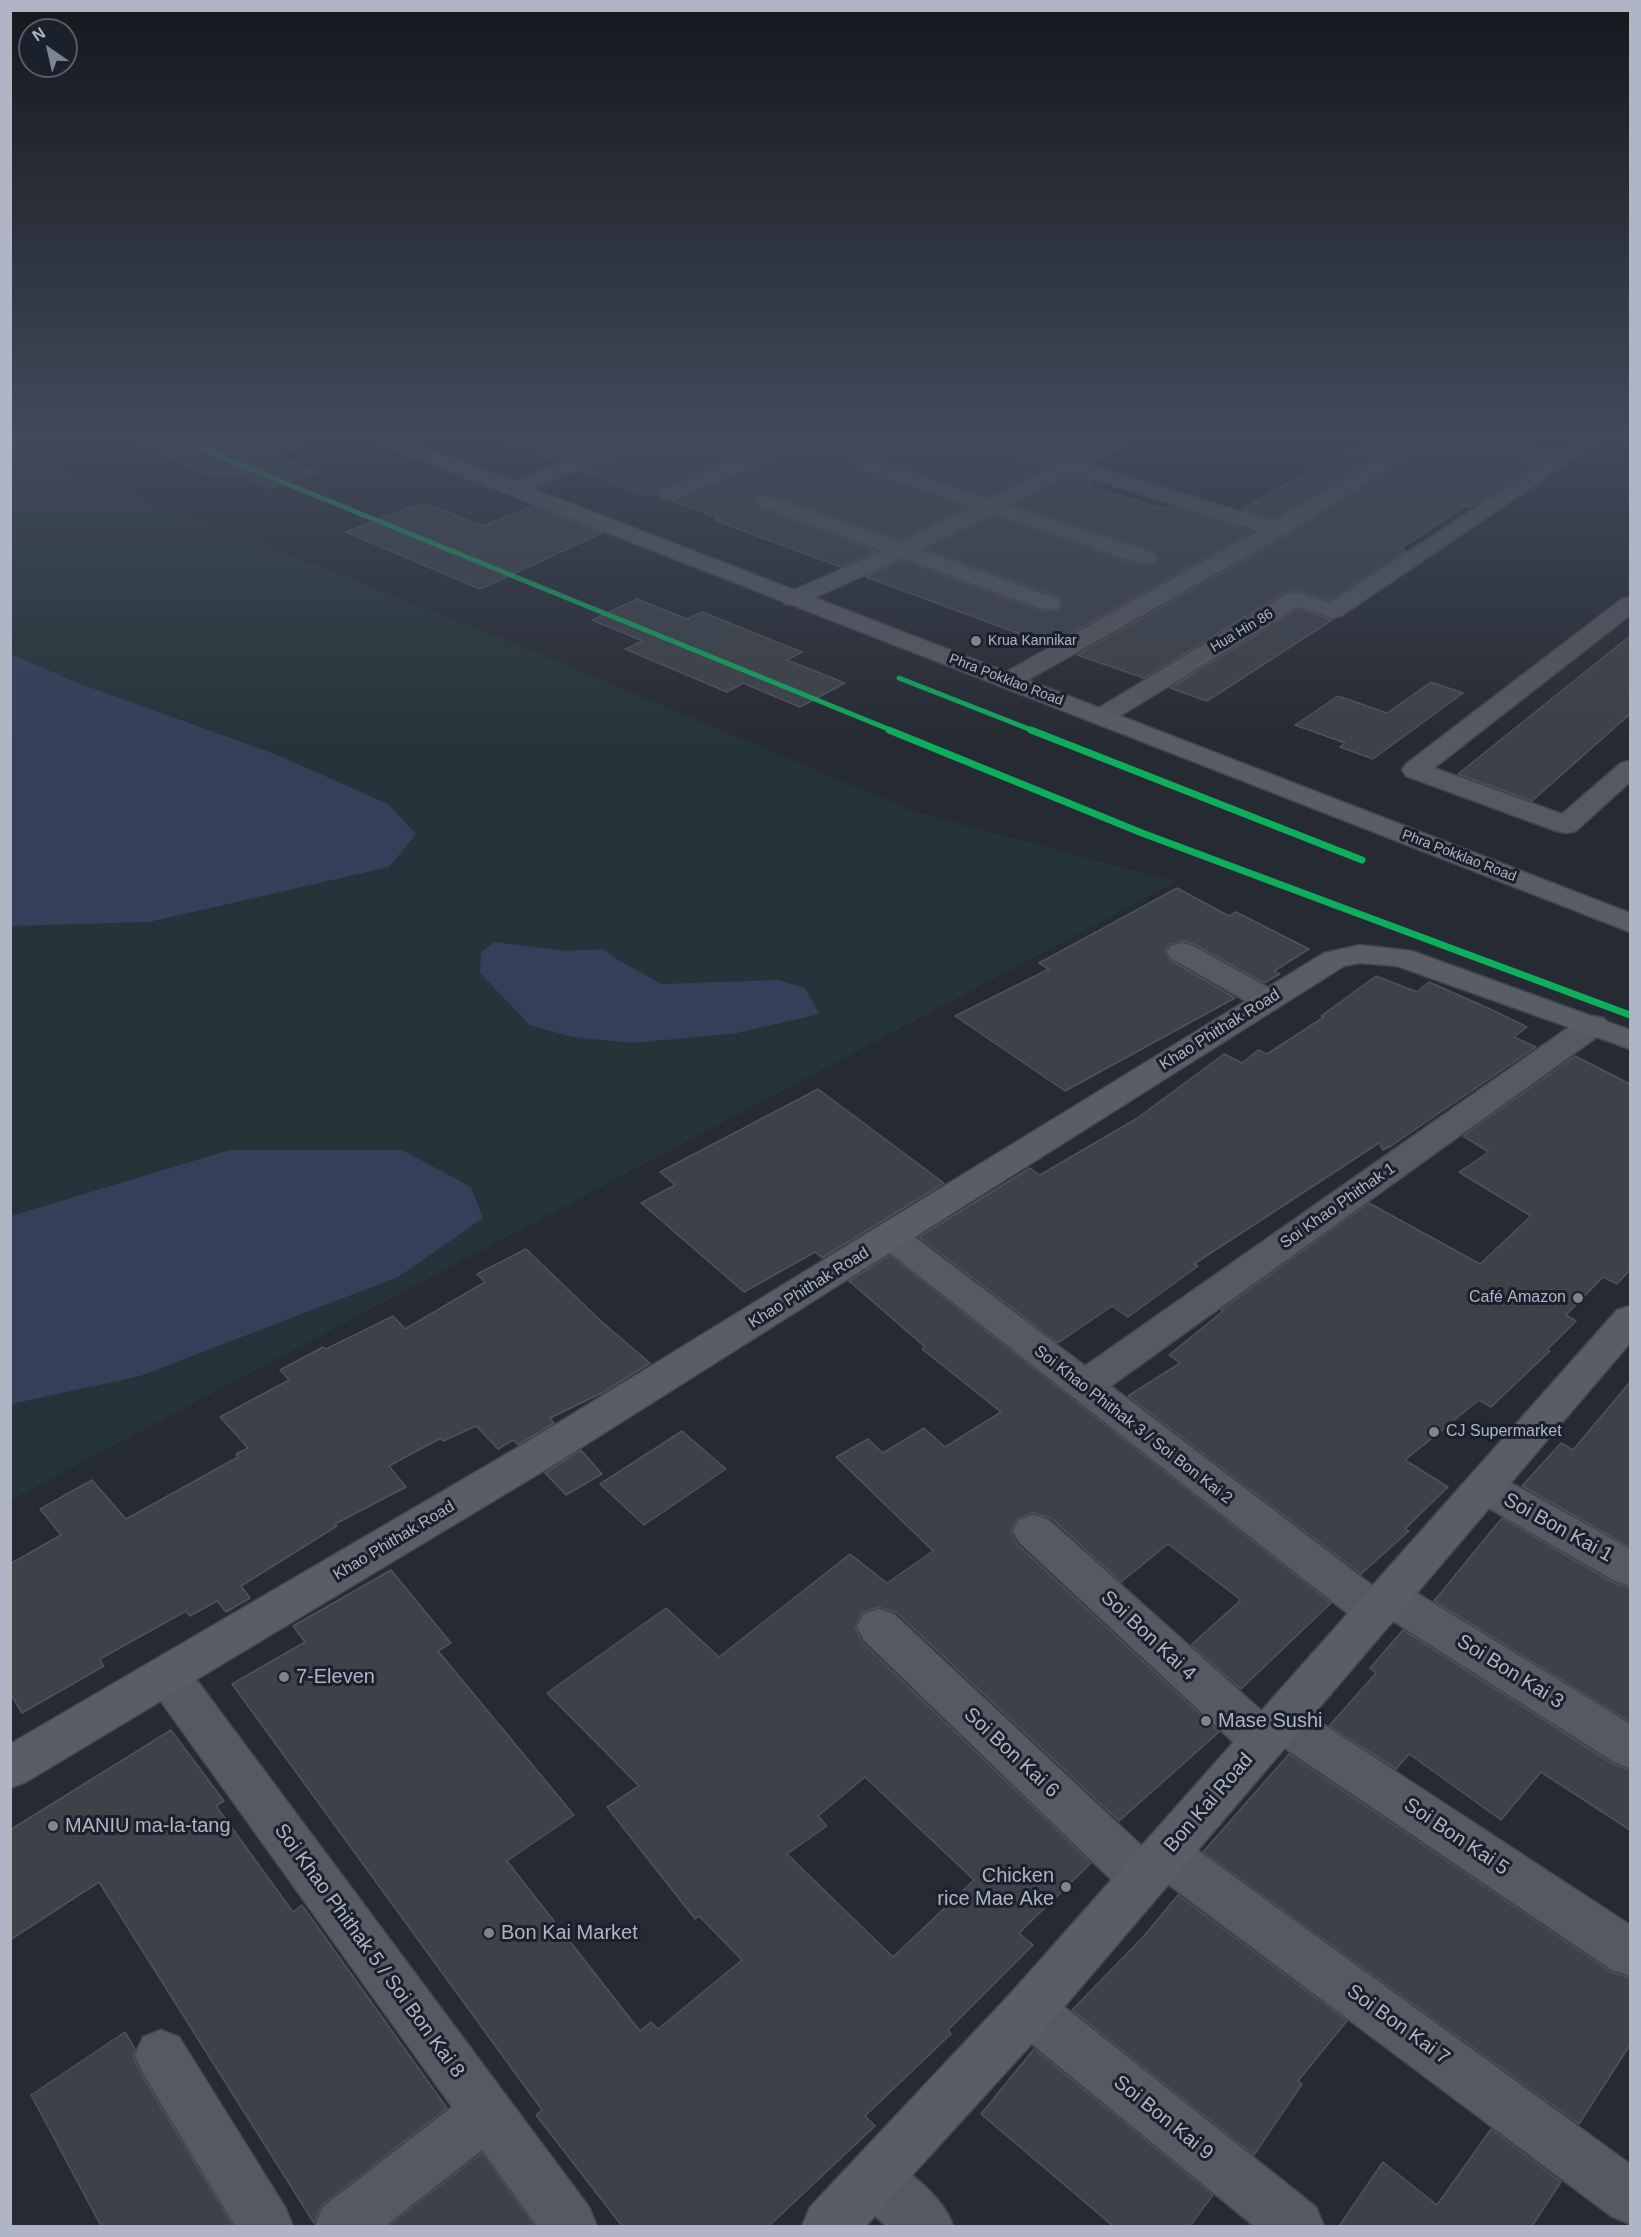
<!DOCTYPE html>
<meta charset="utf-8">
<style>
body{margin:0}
#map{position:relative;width:1641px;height:2237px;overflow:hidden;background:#262a32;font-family:Helvetica,sans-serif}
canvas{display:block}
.frame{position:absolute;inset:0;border:12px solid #afb5c4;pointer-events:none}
.north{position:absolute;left:18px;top:18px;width:60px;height:60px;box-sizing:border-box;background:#1a202c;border:2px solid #565c69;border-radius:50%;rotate:326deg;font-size:16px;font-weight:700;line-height:24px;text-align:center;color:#afb5c4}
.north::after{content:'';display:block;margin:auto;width:21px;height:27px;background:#7f8491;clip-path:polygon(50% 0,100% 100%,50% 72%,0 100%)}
</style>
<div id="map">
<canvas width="1641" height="2237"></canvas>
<div class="frame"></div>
<div class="north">N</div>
</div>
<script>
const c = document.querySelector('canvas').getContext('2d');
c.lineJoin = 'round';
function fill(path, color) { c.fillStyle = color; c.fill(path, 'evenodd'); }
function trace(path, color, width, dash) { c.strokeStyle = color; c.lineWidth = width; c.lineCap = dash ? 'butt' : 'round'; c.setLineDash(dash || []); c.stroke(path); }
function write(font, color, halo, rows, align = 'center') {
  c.font = font + ' Helvetica,sans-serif'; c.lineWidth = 6; c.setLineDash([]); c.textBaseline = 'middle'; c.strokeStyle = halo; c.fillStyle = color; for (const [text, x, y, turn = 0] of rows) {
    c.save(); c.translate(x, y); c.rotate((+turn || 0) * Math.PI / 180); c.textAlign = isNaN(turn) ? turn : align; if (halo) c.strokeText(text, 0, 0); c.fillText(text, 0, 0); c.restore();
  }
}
const green = new Path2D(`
 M11 438H15L49 465 229 531 545 656 913 811 1176 882 11 1500Z`);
const water = new Path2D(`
 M11 654 75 682 275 754 388 804 416 834 389 867 149 922 11 926Z
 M495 942 566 951 603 949 618 960 662 984 778 980 805 988 819 1014 737 1033 633 1043 572 1037 530 1025 480 973 481 952Z
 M230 1150H402L471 1187 483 1218 398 1277 140 1376 11 1404V1216Z`);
const building = new Path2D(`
 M124 438H314L315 442 277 456 317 472 271 488 232 472 217 478Z
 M500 438H615L556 462 499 442Z
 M652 438H776L661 489 657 496 646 495 580 471 649 444Z
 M812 438H972L975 444 1048 467 989 497 872 458 855 459 852 464 856 470 966 507 900 540 773 495 756 496 753 501 757 507 876 551 841 567 714 520 719 518 672 501 809 444Z
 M1014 438H1105L1070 457Z
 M1369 438H1407L1274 520 1241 510Z
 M1437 438H1470L1473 444 1542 462 1471 507 1465 506 1400 549 1406 551 1330 601 1296 590 1286 592 1144 678 1077 655 1285 537Z
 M1073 475 1095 482 1088 486 1164 509 1170 506 1252 532 1050 645 866 577 902 560 1041 611 1060 610 1063 603 1059 597 926 550 992 515 1137 565 1156 564 1159 557 1155 551 1014 505Z
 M423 503 483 526 533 506 602 533 480 589 346 532Z
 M637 599 687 619 702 612 802 652 787 660 845 683 800 707 743 683 727 692 625 649 643 641 592 620Z
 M1298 609 1332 620 1207 701 1170 688Z
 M1630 636V714L1532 801 1458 774Z
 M1431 682 1463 693 1373 759 1340 747 1345 743 1295 725 1338 696 1387 713Z
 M1177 888 1229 916 1236 912 1309 949 1274 971 1280 974 1264 983 1194 944 1183 941 1170 944 1165 951 1170 960 1235 998 1065 1091 955 1016 1049 969 1039 963Z
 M1376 976 1417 992 1429 982 1488 1008 1527 1027 1514 1037 1536 1047 1391 1146 1383 1150 1379 1143 1194 1264 1198 1266 1128 1317 1112 1306 1058 1343 919 1237 1030 1168 1040 1175 1136 1119 1224 1054 1242 1063 1258 1050 1267 1054 1324 1017 1321 1016Z
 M1575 1056 1630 1084V1270L1617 1284 1603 1277 1566 1315 1576 1321 1547 1350 1550 1351 1491 1407 1479 1400 1405 1460 1448 1487 1405 1529 1409 1531 1361 1574 1128 1396 1180 1363 1169 1355 1223 1311 1221 1310 1369 1203 1480 1264 1531 1216 1459 1172 1489 1152 1463 1136Z
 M818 1089 944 1183 822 1258 815 1252 744 1292 641 1203 675 1185 660 1172Z
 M526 1249 602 1322 650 1363 602 1393 550 1418 554 1423 518 1445 513 1440 498 1449 476 1426 443 1441 441 1438 389 1466 406 1487 335 1524 337 1526 241 1586 250 1598 226 1612 217 1601 190 1616 186 1611 100 1659 104 1666 22 1713 10 1693V1564L61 1535 40 1509 92 1480 126 1519 238 1457 236 1454 248 1448 220 1417 289 1380 280 1370 323 1347 326 1349 393 1316 405 1329 485 1282 477 1274Z
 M890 1255 1331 1603 1241 1689 1191 1645 1241 1600 1168 1544 1121 1582 1051 1518 1033 1513 1017 1519 1011 1532 1017 1544 1219 1732 1119 1821 896 1612 878 1607 862 1613 855 1628 862 1642 1091 1863 1019 1933 1033 1945 948 2030 951 2034 865 2116 875 2126 769 2226H622L536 2115 542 2110 232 1684 305 1642 293 1626 391 1570 451 1643 438 1651 574 1815 507 1861 640 2031 651 2022 658 2029 742 1960 699 1916 695 1919 607 1807 639 1786 547 1693 666 1608 719 1657 850 1554 887 1583 933 1551 836 1457 868 1439 883 1453 924 1428 945 1447 1001 1412 922 1349 925 1347 849 1281ZM865 1777 974 1880 893 1957 787 1854 827 1826 818 1816Z
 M1630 1382V1547L1522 1486 1561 1443 1573 1450Z
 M682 1431 726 1469 644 1525 600 1484Z
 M581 1450 602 1474 566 1495 545 1473Z
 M1502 1518 1614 1583 1630 1588V1722L1434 1601Z
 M1403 1630 1613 1764 1630 1770V1830L1541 1772 1501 1820 1409 1754 1396 1769 1329 1726 1376 1673 1370 1668Z
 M171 1730 224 1801 216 1806 293 1912 302 1905 447 2108 322 2205 314 2223 99 1882 10 1940V1830Z
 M1289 1754 1611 1972 1630 1978V2045L1579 2124 1203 1852Z
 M1178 1895 1347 2021 1298 2081 1302 2084 1254 2155 1072 2010 1144 1936Z
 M125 2032 135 2049 133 2056 141 2074 233 2226H101L31 2095Z
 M1034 2049 1213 2195 1190 2226H1113L981 2114Z
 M1491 2129 1561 2182 1532 2226H1339L1383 2162 1437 2205Z
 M482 2153 535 2226H388Z`);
const street = new Path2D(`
 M622 438H650L648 442 522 492H508L505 488 508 484Z
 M783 438H810L808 442 676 499H662L659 495 662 491Z
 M974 438H1005L1070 459 1111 438H1136L1089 465 1274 522 1412 438H1435L1284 535 1017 686 1008 688 999 686 996 681 999 676 1258 531 1073 473 1008 505 1154 553 1157 558 1154 563H1138L992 513 920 550 1058 599 1061 604 1058 609H1042L902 558 801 604H785L782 599 785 594 882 551 758 505 755 501 758 497H772L900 542 972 507 857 468 854 464 857 460H871L989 499 1054 467 976 442Z
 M1472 438H1506L1560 452 1581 438H1604L1341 616 1333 618 1298 607 1110 722 1101 725 1092 722 1088 717 1092 712 1287 594 1295 592 1330 603 1547 461 1474 442Z
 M1630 597V615L1434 768 1562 814 1621 763 1630 761V782L1576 831 1566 833 1556 831 1406 776 1402 770 1406 764 1622 599Z
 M1182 943 1193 946 1278 993 1282 1000 1278 1007 1267 1009 1256 1007 1171 958 1167 952 1171 946Z
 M1593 1016 1604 1018 1609 1025 1604 1032 1111 1386 1373 1586 1389 1580 1404 1585 1630 1724V1768L1614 1762 1393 1621 1391 1624 1376 1629 1361 1624 880 1245 874 1237 880 1229 892 1225 904 1229 1085 1366 1582 1018Z
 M1485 1472 1499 1476 1630 1549V1586L1615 1581 1471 1498 1465 1487 1471 1476Z
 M1034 1515 1049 1520 1263 1712 1265 1707 1281 1702 1297 1707 1630 1925V1976L1612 1970 1283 1747 1279 1755 1263 1761 1247 1755 1019 1542 1013 1531 1019 1520Z
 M879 1609 894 1614 1144 1848 1148 1839 1165 1832 1182 1839 1630 2164V2224L1611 2216 1165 1882 1160 1894 1143 1900 1126 1894 864 1640 857 1627 864 1614Z
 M168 1657 184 1663 589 2207 597 2226H537L482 2150 385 2226H315L323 2207 452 2107 152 1689 146 1676 152 1663Z
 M1029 1986 1047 1993 1316 2207 1324 2226H1254L1011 2027 1004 2010 1011 1993Z
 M161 2030 179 2037 285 2207 293 2226H235L143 2073 135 2055 143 2037Z
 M874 2152C903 2164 944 2197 953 2226H886L855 2198 847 2179 855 2160Z`);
const secondary = new Path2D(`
 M373 438H401L1630 913V932L375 442Z
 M1360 945 1412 951 1630 1030V1049L1397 966 1360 963 1344 966 555 1464 26 1782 10 1788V1744L527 1442 1324 953Z
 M1630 1306V1343L1047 2027 866 2226H802L810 2207 1011 1993 1617 1310Z`);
const rail1Far1 = new Path2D(`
 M175 438 893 731
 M899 678 1034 731`);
const rail1 = new Path2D(`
 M889 730 1142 833 1630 1015
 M1031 730 1362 860`);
const markers = [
 [976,641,6,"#7f8491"],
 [1578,1298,6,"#7f8491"],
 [1434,1432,6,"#7f8491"],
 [284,1677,6,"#7f8491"],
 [1206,1721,6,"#7f8491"],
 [53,1826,6,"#7f8491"],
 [1066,1887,6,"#7f8491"],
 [489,1933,6,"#7f8491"]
];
const farStreetnames = [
 ["Hua Hin 86",1242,631,-31],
 ["Phra Pokklao Road",1006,680,21],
 ["Phra Pokklao Road",1459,856,21]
];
const farPoinames = [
 ["Krua Kannikar",988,641]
];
const streetNames = [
 ["Khao Phithak Road",1220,1030,-32],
 ["Soi Khao Phithak 1",1338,1206,-35],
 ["Khao Phithak Road",809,1288,-32],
 ["Soi Khao Phithak 3 / Soi Bon Kai 2",1133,1425,38],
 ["Khao Phithak Road",394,1541,-31]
];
const poiNames = [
 ["Café Amazon",1566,1298],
 ["CJ Supermarket",1446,1432,"left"]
];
const nearStreetnames = [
 ["Soi Bon Kai 1",1558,1528,29],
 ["Soi Bon Kai 4",1148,1636,43],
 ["Soi Bon Kai 3",1510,1672,32],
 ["Soi Bon Kai 6",1011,1753,43],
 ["Bon Kai Road",1209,1803,-49],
 ["Soi Bon Kai 5",1456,1837,34],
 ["Soi Khao Phithak 5 / Soi Bon Kai 8",369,1951,54],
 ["Soi Bon Kai 7",1398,2025,36],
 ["Soi Bon Kai 9",1163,2118,39]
];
const nearPoinames = [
 ["7-Eleven",296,1677],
 ["Mase Sushi",1218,1721],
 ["MANIU ma-la-tang",65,1826],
 ["Chicken",1054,1876,"right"],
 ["rice Mae Ake",1054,1899,"right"],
 ["Bon Kai Market",501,1933]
];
fill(green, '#243438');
fill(water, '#34405a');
fill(building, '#3d4148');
trace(building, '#4e525a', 1.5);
trace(street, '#44464d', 3);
trace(secondary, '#44464d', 3);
fill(street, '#565961');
fill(secondary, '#5a5d66');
trace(rail1Far1, '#0daf5c', 5);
trace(rail1, '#0daf5c', 7);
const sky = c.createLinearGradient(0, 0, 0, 752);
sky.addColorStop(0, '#15171c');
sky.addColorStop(0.58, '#414a5a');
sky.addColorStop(1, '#414a5a00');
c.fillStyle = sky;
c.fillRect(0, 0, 1641, 752);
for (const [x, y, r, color] of markers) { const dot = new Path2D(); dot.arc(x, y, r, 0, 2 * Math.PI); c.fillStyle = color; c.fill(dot); trace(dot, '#1a202c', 2); }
write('14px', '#afb5c4', '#1a202c', farStreetnames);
write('14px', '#afb5c4', '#1a202c', farPoinames, 'left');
write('16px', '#afb5c4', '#1a202c', streetNames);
write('16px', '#afb5c4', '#1a202c', poiNames, 'right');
write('20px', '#afb5c4', '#1a202c', nearStreetnames);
write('20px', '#afb5c4', '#1a202c', nearPoinames, 'left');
</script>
